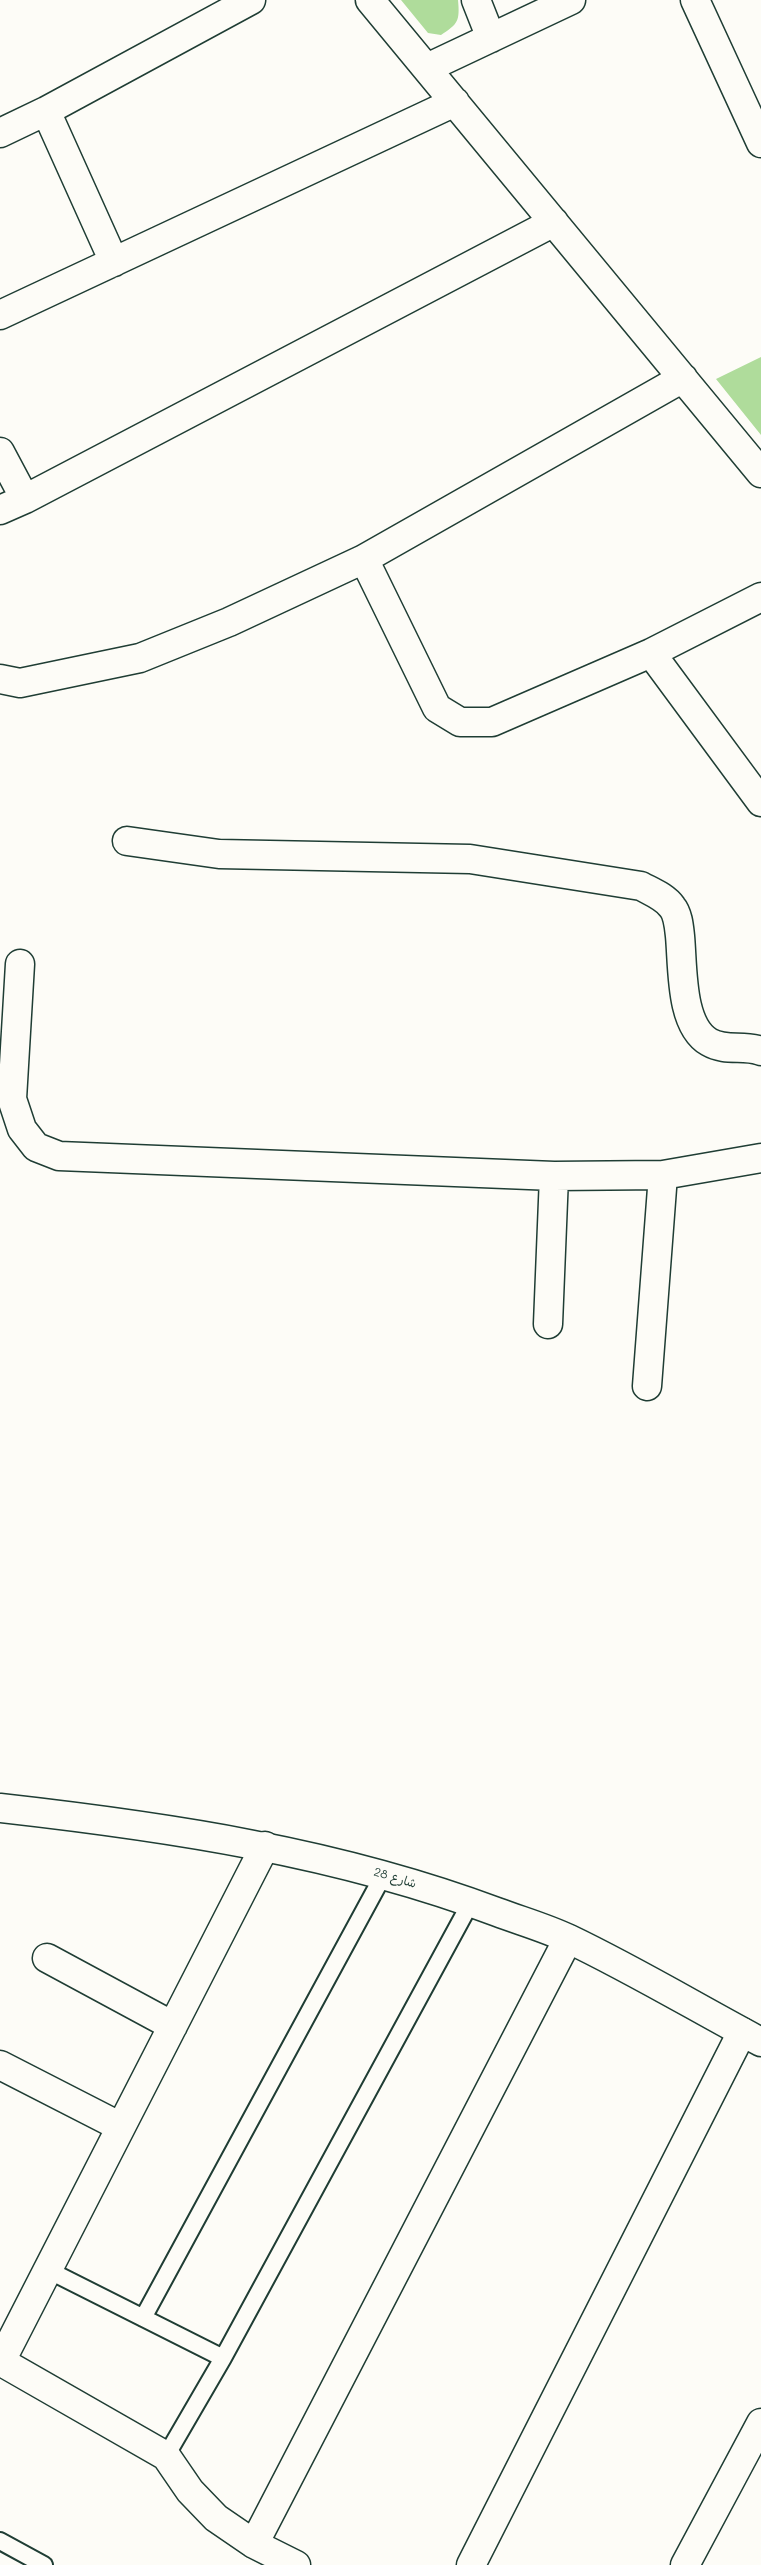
<!DOCTYPE html>
<meta charset="utf-8">
<style>
body{margin:0}
canvas{display:block;background:#fdfcf7}
</style>
<canvas width="761" height="2565"></canvas>
<script>
const c = document.querySelector('canvas').getContext('2d');
c.lineJoin = 'round';
function fill(path, color) { c.fillStyle = color; c.fill(path, 'evenodd'); }
function trace(path, color, width, dash) { c.strokeStyle = color; c.lineWidth = width; c.lineCap = dash ? 'butt' : 'round'; c.setLineDash(dash || []); c.stroke(path); }
function write(font, color, halo, rows, align = 'center') {
  c.font = font + ' Mali,"Playpen Sans Arabic",sans-serif'; c.lineWidth = 4; c.setLineDash([]); c.textBaseline = 'middle'; c.strokeStyle = halo; c.fillStyle = color; for (const [text, x, y, turn = 0] of rows) {
    c.save(); c.translate(x, y); c.rotate((+turn || 0) * Math.PI / 180); c.textAlign = isNaN(turn) ? turn : align; if (halo) c.strokeText(text, 0, 0); c.fillText(text, 0, 0); c.restore();
  }
}
const green = new Path2D(`
 M401 0H458C460 21 458 24 441 35L428 33Z
 M761 357V435L716 379Z`);
const lane = new Path2D(`
 M48 2270 223 2358
 M143 2318 384 1874
 M166 2456 223 2358 471 1902
 M0 2541 44 2565`);
const street = new Path2D(`
 M370 0 761 473
 M476 0 491 38
 M695 0 761 143
 M427 68 571 0
 M46 111 114 262
 M0 133 46 111 251 0
 M0 315 455 102
 M0 452 25 499
 M0 510 25 499 554 222
 M364 559 437 708 460 722H492L651 653 761 597
 M651 653 761 802
 M0 679 20 683 140 658 229 622 364 559 683 378
 M127 841 219 854 470 859 641 886C652 892 665 897 672 907 678 914 679 927 680 936 683 968 680 1025 709 1042 726 1052 744 1044 761 1051
 M20 964 12 1099 22 1129 36 1147 59 1156 554 1176 663 1175 761 1158
 M548 1324 554 1176
 M647 1386 663 1175
 M47 1958 173 2026
 M0 2065 121 2127
 M0 2361 166 2456 190 2491 216 2518 254 2544 296 2565
 M0 2363 265 1846
 M254 2544 568 1939
 M471 2565 742 2032
 M685 2565 761 2423`);
const secondary = new Path2D(`
 M0 1808C169 1827 337 1852 497 1912 521 1921 546 1928 569 1939 634 1970 697 2008 761 2042`);
const streetNames = [
 ["شارع 28",395,1878,17]
];
fill(green, '#afdc9b');
trace(lane, '#1f3d34', 20);
trace(street, '#1f3d34', 31);
trace(secondary, '#1f3d34', 31);
trace(lane, '#fdfcf7', 16);
trace(street, '#fdfcf7', 28);
trace(secondary, '#fdfcf7', 28);
write('12px', '#1f3d34', '#fdfcf7', streetNames);
</script>
